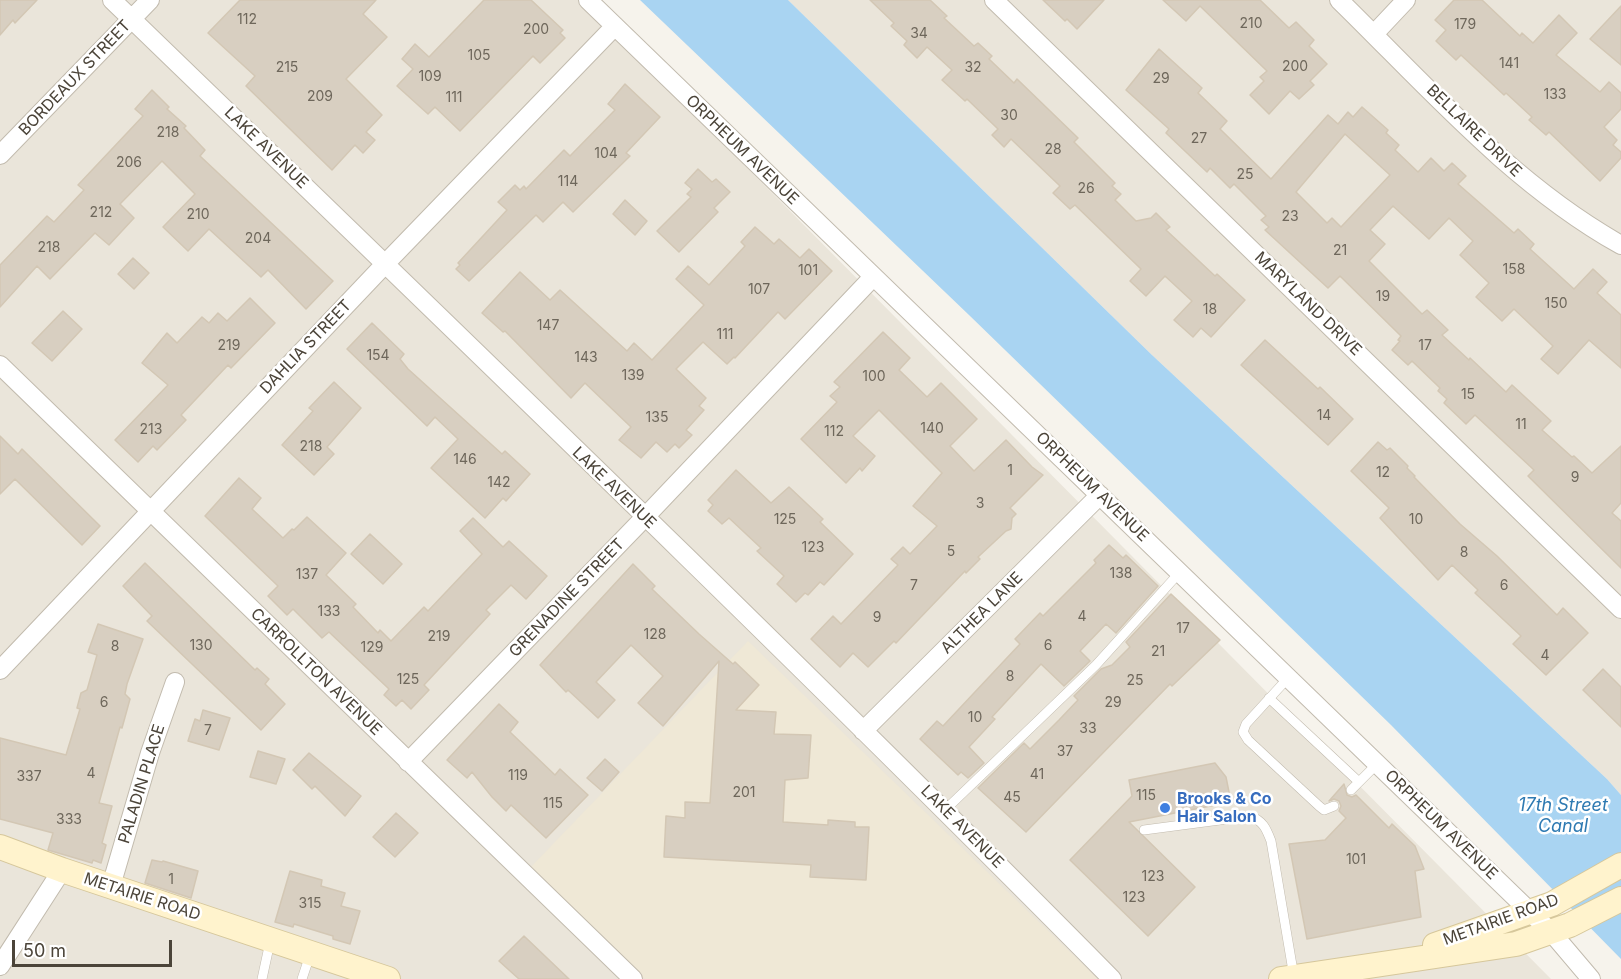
<!DOCTYPE html>
<style>
body{margin:0}
#map{position:relative;width:1621px;height:979px;overflow:hidden;background:#f6f3ec;font-family:Inter,sans-serif}
canvas{display:block}
.scale{position:absolute;left:12px;top:940px;width:160px;height:27px;box-sizing:border-box;border:3px solid #4b4439;border-top:0;padding-left:8px;font-size:18px;line-height:21px;white-space:nowrap;color:#4b4439;-webkit-text-stroke:4px #fff;paint-order:stroke}
</style>
<div id="map">
<canvas width="1621" height="979"></canvas>
<div class="scale">50 m</div>
</div>
<script>
const c = document.querySelector('canvas').getContext('2d');
c.lineJoin = 'round';
function fill(path, color) { c.fillStyle = color; c.fill(path, 'evenodd'); }
function trace(path, color, width, dash) { c.strokeStyle = color; c.lineWidth = width; c.lineCap = dash ? 'butt' : 'round'; c.setLineDash(dash || []); c.stroke(path); }
function write(font, color, halo, rows, align = 'center') {
  c.font = font + ' Inter,sans-serif'; c.lineWidth = 5; c.setLineDash([]); c.textBaseline = 'middle'; c.strokeStyle = halo; c.fillStyle = color; for (const [text, x, y, turn = 0] of rows) {
    c.save(); c.translate(x, y); c.rotate((+turn || 0) * Math.PI / 180); c.textAlign = isNaN(turn) ? turn : align; if (halo) c.strokeText(text, 0, 0); c.fillText(text, 0, 0); c.restore();
  }
}
const residential = new Path2D(`
 M0 0H581L1551 979H0Z
 M788 0H1621V795L1607 779 1152 355Z`);
const education = new Path2D(`
 M748 641 1097 978V979H645L529 869Z`);
const water = new Path2D(`
 M640 0H788L1152 355 1607 779 1621 795V959L1391 725 969 315Z`);
const building = new Path2D(`
 M0 0H37L15 23 13 20 0 35Z
 M240 0H376L363 14 387 37 346 79 382 115 366 132 375 140 363 153 355 145 332 170 246 86 255 76 208 33Z
 M484 0H531L563 30 560 33 565 38 540 63 533 56 460 131 435 107 428 114 397 86 413 69 402 59 415 44 429 57Z
 M870 0H930L947 16 944 18 974 46 978 43 992 56 989 59 1014 83 1017 79 1078 138 1074 142 1115 183 1112 186 1121 194 1115 200 1136 221 1151 218 1156 213 1170 227 1166 230 1215 276 1217 274 1245 300 1211 337 1201 328 1193 337 1174 320 1192 301 1165 276 1146 296 1130 281 1141 269 1075 205 1070 209 1053 193 1060 186 1011 139 1004 147 992 135 998 129 967 99 965 101 942 80 952 70 927 47 917 58 904 45 907 41 891 26 894 23Z
 M1043 0H1104L1077 29 1067 19 1065 21Z
 M1163 0H1260L1289 28 1296 22 1314 40 1309 46 1327 64 1310 81 1314 85 1299 99 1290 91 1269 114 1250 95 1264 81 1260 77 1267 71 1200 6 1186 21Z
 M1454 0H1482L1520 36 1522 33 1533 43 1559 15 1577 33 1556 55 1600 92 1609 82 1621 93V109L1604 127 1617 140 1613 145 1621 152V158L1600 181 1549 132 1546 135 1529 120 1532 117 1506 93 1504 95 1461 55 1456 60 1436 41 1446 30 1435 20Z
 M1621 6V65L1590 39Z
 M1159 49 1202 88 1198 93 1227 121 1220 129 1271 179 1328 115 1338 124 1348 112 1353 117 1362 107 1388 130 1386 133 1399 145 1395 150 1418 172 1431 158 1444 171 1452 163 1466 176 1458 184 1514 233 1518 229 1534 244 1530 249 1574 289 1593 269 1607 282 1597 293 1621 315V368L1589 340 1558 374 1541 359 1553 346 1514 309 1502 321 1476 297 1489 283 1460 255 1473 241 1449 218 1429 239 1393 206 1370 230 1385 244 1369 261 1422 314 1427 310 1448 330 1442 335 1469 360 1470 358 1506 392 1512 385 1551 421 1542 430 1572 457 1574 456 1592 473 1621 446V503L1612 513 1621 521V568L1528 476 1534 470 1475 415 1466 424 1444 403 1447 399 1438 391 1440 388 1412 361 1408 365 1392 350 1400 341 1398 340 1401 336 1340 276 1328 288 1265 230 1269 227 1261 220 1266 216 1234 184 1230 188 1210 168 1207 172 1166 133 1169 129 1126 90ZM1345 134 1390 175 1341 227 1332 218 1327 223 1296 192Z
 M625 84 660 117 626 153 630 156 573 212 563 202 543 222 536 215 469 281 456 269 460 265 458 263 507 210 498 202 515 185 520 190 524 186 526 189 564 150 570 156 615 110 608 104Z
 M152 90 169 107 167 109 186 126 184 128 205 150 200 156 333 281 306 309 268 270 261 277 209 229 188 251 163 227 195 194 162 161 120 204 134 218 109 245 95 233 50 279 37 266 0 307V265L47 216 54 222 84 190 78 185 143 116 135 109Z
 M698 169 712 182 716 179 730 192 714 208 718 212 679 252 657 231 691 197 687 194 692 189 685 183Z
 M625 200 647 221 635 235 613 214Z
 M755 227 774 244 779 239 800 258 809 249 832 271 788 316 785 319 778 312 735 358 734 357 727 364 703 342 676 369 706 398 699 406 704 410 686 430 692 435 679 448 675 444 667 452 656 442 641 458 619 440 631 427 585 383 571 398 505 331 503 332 482 313 520 272 550 300 560 290 627 351 634 343 652 360 704 305 676 279 688 266 709 285 745 246 741 242Z
 M133 258 149 273 134 289 118 274Z
 M250 298 275 323 231 368 228 365 181 415 186 420 157 450 153 446 138 462 115 440 168 385 142 363 167 333 177 343 202 317 209 323 218 313 227 321Z
 M63 311 82 329 52 361 32 343Z
 M372 323 404 354 400 359 408 369 502 454 505 451 530 474 506 501 503 498 485 518 431 468 458 439 435 417 427 426 347 349Z
 M883 332 910 358 899 370 927 397 941 383 977 419 950 446 974 471 1006 440 1032 467 1043 475 1010 508 1016 514 1012 518 1011 529 1006 531 978 557 980 559 966 573 965 571 896 643 894 641 868 667 853 653 840 667 811 639 833 616 841 624 898 565 891 559 903 547 910 554 937 526 913 506 942 473 879 410 853 436 875 456 862 471 860 468 846 483 801 439 837 402 830 396 840 387 834 382Z
 M1265 340 1318 389 1320 387 1353 419 1328 445 1241 365Z
 M334 382 361 408 327 447 334 454 314 475 282 445 313 411 309 408Z
 M0 436 18 454 22 449 100 526 82 545 15 479 0 494Z
 M1378 442 1387 450 1390 448 1408 466 1407 468 1415 476 1414 477 1460 524 1497 556 1557 615 1563 608 1588 633 1546 675 1513 644 1521 636 1475 593 1478 590 1452 565 1438 580 1380 518 1389 508 1351 471Z
 M736 470 771 503 789 487 823 519 820 522 853 554 824 585 820 582 808 595 805 593 796 602 777 584 784 576 757 551 761 548 729 518 722 524 708 511 713 505 708 500Z
 M239 478 261 498 252 509 283 538 292 529 294 530 307 517 346 553 326 575 356 604 353 607 378 633 380 630 391 641 424 607 428 611 482 554 460 531 473 518 503 547 509 541 547 576 526 599 511 585 486 610 490 614 424 685 429 690 411 709 402 700 396 706 384 695 389 689 329 632 322 638 293 609 287 615 268 596 278 586 205 516Z
 M370 534 402 564 383 584 351 554Z
 M1109 545 1123 558 1126 555 1158 586 1116 633 1106 624 1080 651 1090 661 1064 686 1041 664 992 717 995 719 969 747 984 763 968 778 961 772 958 775 920 739 937 721 943 726 1020 644 1015 639 1040 613 1043 616 1096 563 1094 560Z
 M145 563 255 670 257 668 269 679 265 684 285 704 261 730 147 621 152 616 123 586Z
 M633 564 655 586 652 589 699 634 733 664 735 662 759 685 736 710 776 712 774 734 811 735 808 778 785 780 783 822 828 825V820L855 822V827H869L866 880 810 877 811 865 664 857 666 816 685 818V802L710 803 719 661 663 726 638 703 663 676 631 645 596 682 615 700 598 718 568 690 566 692 540 665Z
 M1171 594 1220 640 1172 686 1170 684 1026 832 978 788 1024 743 1030 749 1059 720 1078 700 1074 696 1101 669 1112 665 1130 647 1126 642Z
 M98 624 143 639 127 684 125 694 130 699 122 728 120 727 99 803 112 806 102 843 106 845 101 863 93 860 92 863 48 850 53 833 0 819V738L66 755 80 709 77 708 81 693 87 690 97 655 88 652Z
 M1603 669 1621 687V727L1583 690Z
 M499 704 518 722 510 732 555 775 560 769 588 795 546 838 511 805 506 811 492 797 472 772 467 778 447 760Z
 M203 710 230 718 219 750 188 741 195 719 200 721Z
 M258 751 285 759 276 784 250 777Z
 M309 753 361 796 345 816 315 786 312 789 293 770Z
 M605 759 619 772 602 791 587 778Z
 M1215 763 1226 777 1231 802 1129 822 1195 887 1148 936 1070 860 1132 796 1129 780Z
 M1344 784 1347 795 1352 797 1356 795 1389 828 1392 824 1415 846 1424 869 1415 871 1421 917 1307 939 1289 844 1325 840 1346 818 1339 811 1341 806 1339 801 1334 799 1329 801Z
 M396 813 418 833 395 857 373 837Z
 M152 860 162 862 163 861 198 871 191 898 145 883Z
 M290 871 322 880 321 886 345 893 341 906 360 911 350 944 333 939V936L294 924 293 927 275 922Z
 M524 936 569 979H519L499 961Z`);
const service = new Path2D(`
 M1288 678 1246 724 1243 732 1248 740 1319 806 1324 810 1334 806
 M1269 698 1359 782
 M1351 790 1377 764
 M945 810 1096 665 1180 572
 M1144 830 1250 816C1263 821 1266 828 1271 841L1294 977
 M262 979 270 942
 M302 979 310 955`);
const minor = new Path2D(`
 M112 0C447 324 784 647 1112 979
 M588 0 1552 933 1591 979
 M994 0 1621 609
 M1339 0C1428 87 1512 184 1621 245
 M1374 34 1406 0
 M0 155 150 0
 M0 365 633 979
 M0 670 386 263 615 26
 M863 731 1100 495
 M408 762 645 517 873 277
 M111 886 150 753 175 682
 M0 966 62 870`);
const secondary = new Path2D(`
 M0 847 62 870 388 979
 M1435 945 1552 904 1621 865
 M1281 979 1516 944 1570 925 1621 899`);
const markers = [
 [1165,808,6,"#3f7fe0"]
];
const numberNames = [
 ["112",247,20],
 ["210",1251,24],
 ["179",1465,25],
 ["200",536,30],
 ["34",919,34],
 ["105",479,56],
 ["141",1509,64],
 ["200",1295,67],
 ["215",287,68],
 ["32",973,68],
 ["109",430,77],
 ["29",1161,79],
 ["133",1555,95],
 ["209",320,97],
 ["111",454,98],
 ["30",1009,116],
 ["218",168,133],
 ["27",1199,139],
 ["28",1053,150],
 ["104",606,154],
 ["206",129,163],
 ["25",1245,175],
 ["114",568,182],
 ["26",1086,189],
 ["212",101,213],
 ["210",198,215],
 ["23",1290,217],
 ["204",258,239],
 ["218",49,248],
 ["21",1340,251],
 ["158",1514,270],
 ["101",808,271],
 ["107",759,290],
 ["19",1383,297],
 ["150",1556,304],
 ["18",1210,310],
 ["147",548,326],
 ["111",725,335],
 ["219",229,346],
 ["17",1425,346],
 ["154",378,356],
 ["143",586,358],
 ["139",633,376],
 ["100",874,377],
 ["15",1468,395],
 ["14",1324,416],
 ["135",657,418],
 ["11",1521,425],
 ["140",932,429],
 ["213",151,430],
 ["112",834,432],
 ["218",311,447],
 ["146",465,460],
 ["1",1010,471],
 ["12",1383,473],
 ["9",1575,478],
 ["142",499,483],
 ["3",980,504],
 ["125",785,520],
 ["10",1416,520],
 ["123",813,548],
 ["5",951,552],
 ["8",1464,553],
 ["138",1121,574],
 ["137",307,575],
 ["7",914,586],
 ["6",1504,586],
 ["133",329,612],
 ["4",1082,617],
 ["9",877,618],
 ["17",1183,629],
 ["128",655,635],
 ["219",439,637],
 ["130",201,646],
 ["6",1048,646],
 ["8",115,647],
 ["129",372,648],
 ["21",1158,652],
 ["4",1545,656],
 ["8",1010,677],
 ["125",408,680],
 ["25",1135,681],
 ["6",104,703],
 ["29",1113,703],
 ["10",975,718],
 ["33",1088,729],
 ["7",208,731],
 ["37",1065,752],
 ["4",91,774],
 ["41",1037,775],
 ["119",518,776],
 ["337",29,777],
 ["201",744,793],
 ["115",1146,796],
 ["45",1012,798],
 ["115",553,804],
 ["333",69,820],
 ["101",1356,860],
 ["123",1153,877],
 ["1",171,880],
 ["123",1134,898],
 ["315",310,904]
];
const streetNames = [
 ["BORDEAUX STREET",75,78,-46],
 ["BELLAIRE DRIVE",1474,131,44],
 ["LAKE AVENUE",266,148,44],
 ["ORPHEUM AVENUE",742,150,44],
 ["MARYLAND DRIVE",1308,304,44],
 ["DAHLIA STREET",306,347,-46],
 ["ORPHEUM AVENUE",1092,487,44],
 ["LAKE AVENUE",614,488,44],
 ["GRENADINE STREET",567,598,-46],
 ["ALTHEA LANE",982,613,-45],
 ["CARROLLTON AVENUE",316,672,44],
 ["PALADIN PLACE",142,784,-73],
 ["ORPHEUM AVENUE",1441,825,44],
 ["LAKE AVENUE",962,827,45],
 ["METAIRIE ROAD",142,897,18],
 ["METAIRIE ROAD",1501,920,-20]
];
const shopNames = [
 ["Brooks & Co",1177,799],
 ["Hair Salon",1177,817]
];
const waterNames = [
 ["17th Street",1563,806],
 ["Canal",1563,827]
];
fill(residential, '#eae5da');
fill(education, '#efe8d6');
fill(water, '#a9d4f2');
fill(building, '#d8cfc1');
trace(building, '#d3c7b4', 1.5);
trace(service, '#c2bbae', 10);
trace(minor, '#c2bbae', 20);
trace(secondary, '#d6c79b', 26);
trace(service, '#fff', 9);
trace(minor, '#fff', 18);
trace(secondary, '#fff3cd', 24);
for (const [x, y, r, color] of markers) { const dot = new Path2D(); dot.arc(x, y, r, 0, 2 * Math.PI); c.fillStyle = color; c.fill(dot); trace(dot, '#fff', 2); }
write('14px', '#6e675b', null, numberNames);
write('16px', '#4b4439', '#fff', streetNames);
write('bold 16px', '#366cbe', '#fff', shopNames, 'left');
write('italic 18px', '#2e7ab2', '#fff', waterNames);
</script>
